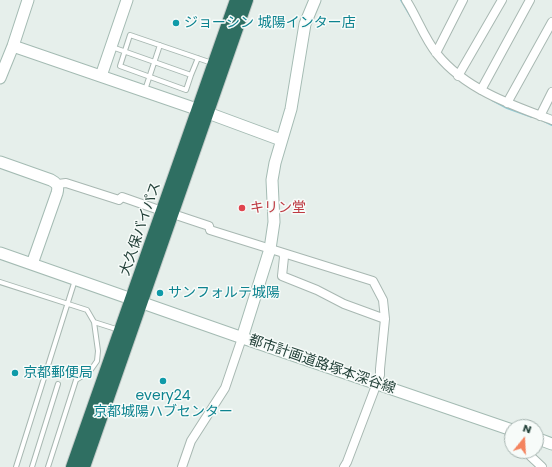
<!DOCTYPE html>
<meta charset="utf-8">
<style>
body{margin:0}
#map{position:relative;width:552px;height:467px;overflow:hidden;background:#e6efeb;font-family:Poppins,sans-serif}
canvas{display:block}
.north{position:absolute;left:504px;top:419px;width:40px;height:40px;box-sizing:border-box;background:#f7fbf9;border:1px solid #a3b1ad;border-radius:50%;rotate:18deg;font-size:11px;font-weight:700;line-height:16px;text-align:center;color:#24423a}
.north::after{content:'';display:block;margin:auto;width:14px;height:18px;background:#f4845f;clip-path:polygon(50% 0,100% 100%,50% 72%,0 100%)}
</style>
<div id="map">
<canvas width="552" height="467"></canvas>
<div class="north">N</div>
</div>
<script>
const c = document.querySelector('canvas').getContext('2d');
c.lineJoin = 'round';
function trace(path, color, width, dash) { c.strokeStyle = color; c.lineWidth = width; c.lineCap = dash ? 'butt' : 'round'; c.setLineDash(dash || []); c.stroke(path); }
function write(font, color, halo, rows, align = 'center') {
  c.font = font + ' Poppins,"Noto Sans JP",sans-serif'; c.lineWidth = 3; c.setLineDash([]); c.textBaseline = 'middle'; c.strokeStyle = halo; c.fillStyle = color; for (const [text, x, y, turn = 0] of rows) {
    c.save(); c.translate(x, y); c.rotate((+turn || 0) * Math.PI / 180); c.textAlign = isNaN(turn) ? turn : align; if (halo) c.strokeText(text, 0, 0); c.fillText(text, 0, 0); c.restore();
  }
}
const stream = new Path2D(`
 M401 0 411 17
 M492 100 507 108 532 117
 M544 121 552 125`);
const lane = new Path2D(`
 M112 47 191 75 198 58
 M191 75 186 90 120 66 130 35 212 63
 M145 90 160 45
 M0 282 87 310 94 322 119 330
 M16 467 75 280
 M32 467 58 384
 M48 467 76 380 90 371 97 361 98 351 94 322`);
const street = new Path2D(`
 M406 0C417 17 424 38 437 54 465 89 511 105 552 120
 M436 53 463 0
 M458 76 502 0
 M481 90 530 0
 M507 103 552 22
 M540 116 552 92
 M58 184 66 183 119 200 122 197 162 211
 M173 214 209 226 210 230 373 281 383 300 385 319 380 369V375L347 462 344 467
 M283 253 284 257 282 276 317 290 344 304 385 319
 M525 451 542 467
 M182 467 191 441 225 388 242 338`);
const secondary = new Path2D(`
 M13 46 208 113 281 140
 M101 76 127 0
 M0 78 13 46 28 0
 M0 162 51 180C57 183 59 186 57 193L32 264
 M0 253 237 336 512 430
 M242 338 270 249 274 222 272 180 275 163 291 109 305 24 315 0
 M536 438 552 444`);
const highway = new Path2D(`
 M72 467 236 0
 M84 467 247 0`);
const markers = [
 [176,23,4,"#0f9aa8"],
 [242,208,4,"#e0444e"],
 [160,293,4,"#0f9aa8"],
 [15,373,4,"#0f9aa8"],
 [163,381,4,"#0f9aa8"]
];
const cultureNames = [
 ["ジョーシン 城陽インター店",184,23],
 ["サンフォルテ城陽",168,293],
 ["京都郵便局",23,373],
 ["every24",163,396,"center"],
 ["京都城陽ハブセンター",163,412,"center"]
];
const healthNames = [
 ["キリン堂",250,208]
];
const streetNames = [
 ["大久保バイパス",141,229,-71],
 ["都市計画道路塚本深谷線",322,365,19]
];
trace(stream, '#8ec9d4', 2);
trace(lane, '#a8b8b2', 6);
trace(street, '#a8b8b2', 10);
trace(secondary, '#a4bbb3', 13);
trace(highway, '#c2cac8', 14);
trace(lane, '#fff', 4);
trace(street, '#fff', 8);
trace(secondary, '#fff', 11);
trace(highway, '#2f6f62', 12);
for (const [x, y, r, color] of markers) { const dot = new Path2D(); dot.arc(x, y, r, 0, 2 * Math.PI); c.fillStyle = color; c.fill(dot); trace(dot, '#f7fbf9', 1.5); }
write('14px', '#0d838f', '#f7fbf9', cultureNames, 'left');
write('14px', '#be3a42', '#f7fbf9', healthNames, 'left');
write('14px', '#24423a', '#f7fbf9', streetNames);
</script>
